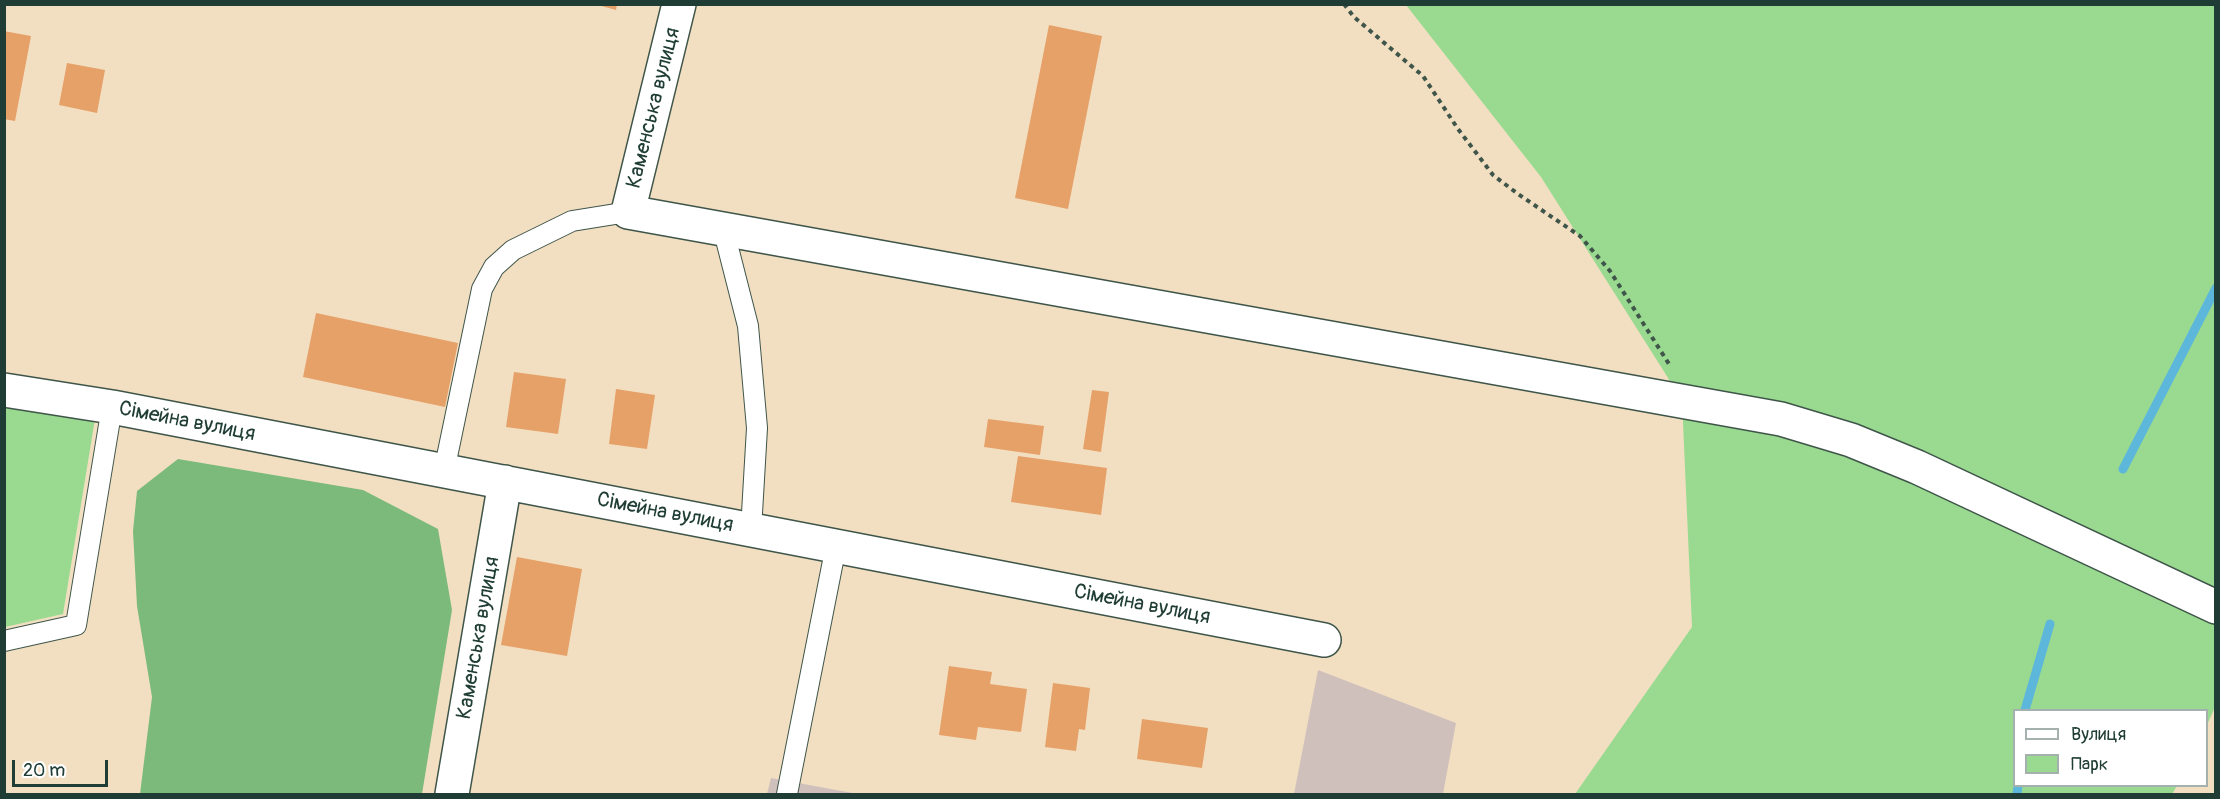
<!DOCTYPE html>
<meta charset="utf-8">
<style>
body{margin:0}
#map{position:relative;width:2220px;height:799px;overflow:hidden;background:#f2dfc2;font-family:Pangolin,sans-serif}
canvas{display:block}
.frame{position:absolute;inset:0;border:6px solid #1f3d34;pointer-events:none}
.legend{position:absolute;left:2013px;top:709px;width:195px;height:78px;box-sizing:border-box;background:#fff;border:2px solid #a5b1ae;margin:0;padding:8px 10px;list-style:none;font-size:18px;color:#1f3d34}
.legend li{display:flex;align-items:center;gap:12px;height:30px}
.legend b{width:30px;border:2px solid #a5b1ae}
.scale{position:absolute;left:12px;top:760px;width:96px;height:27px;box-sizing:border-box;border:3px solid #1f3d34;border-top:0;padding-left:8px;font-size:18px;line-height:21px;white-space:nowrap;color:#1f3d34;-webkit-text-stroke:4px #fff;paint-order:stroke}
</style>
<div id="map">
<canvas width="2220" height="799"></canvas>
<div class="frame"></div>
<ul class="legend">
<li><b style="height:8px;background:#fff"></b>Вулиця</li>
<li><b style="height:16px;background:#9ada90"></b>Парк</li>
</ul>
<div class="scale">20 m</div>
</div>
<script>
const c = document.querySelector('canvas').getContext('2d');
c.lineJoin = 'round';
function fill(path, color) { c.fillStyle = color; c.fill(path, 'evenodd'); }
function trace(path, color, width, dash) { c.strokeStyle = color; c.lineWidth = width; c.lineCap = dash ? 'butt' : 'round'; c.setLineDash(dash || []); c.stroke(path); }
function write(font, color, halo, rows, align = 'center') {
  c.font = font + ' Pangolin,sans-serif'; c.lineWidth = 4.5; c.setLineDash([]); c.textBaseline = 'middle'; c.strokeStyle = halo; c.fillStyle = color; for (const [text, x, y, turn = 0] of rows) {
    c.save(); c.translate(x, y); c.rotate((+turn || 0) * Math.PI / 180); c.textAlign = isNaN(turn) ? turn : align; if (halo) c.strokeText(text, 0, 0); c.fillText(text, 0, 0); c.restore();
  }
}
const industrial = new Path2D(`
 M1318 670 1456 723 1443 794H1294Z
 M771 778 858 794H767Z`);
const green = new Path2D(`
 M1406 5H2215V707L2207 725 2206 710H2014V786H2177L2172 794H1575L1692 627 1682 400 1541 177Z
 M4 405 95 419 63 614 5 627Z`);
const forest = new Path2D(`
 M178 459 363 490 438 529 452 610 422 794H140L152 697 137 606 133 531 137 491Z`);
const stream = new Path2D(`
 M2123 469 2216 288
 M2025 710 2050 624
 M2017 794 2018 786`);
const building = new Path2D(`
 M594 4H617L616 10Z
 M1049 25 1102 36 1068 209 1015 198Z
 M4 31 31 36 15 121 4 119Z
 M67 63 105 70 97 113 59 105Z
 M316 313 458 343 445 407 303 377Z
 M514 372 566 379 558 434 506 427Z
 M616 389 655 395 647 449 609 444Z
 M1092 390 1109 392 1101 452 1083 449Z
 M988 419 1044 426 1040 455 984 447Z
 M1018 456 1107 468 1101 515 1011 502Z
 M517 557 582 569 567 656 501 645Z
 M949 666 992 672 990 684 1027 689 1021 732 978 727 976 740 939 735Z
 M1053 683 1090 688 1085 730 1079 729 1076 751 1045 747Z
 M1142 719 1208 728 1202 768 1137 759Z`);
const path = new Path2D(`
 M1344 4 1354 17 1423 76 1458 129 1493 175 1518 194 1580 236 1610 271 1669 364`);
const service = new Path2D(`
 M723 228 748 326 757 428 751 530
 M444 471 482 289 494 267 513 250 572 221 628 212
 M4 641 76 625 112 407
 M787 794 836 546`);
const minor = new Path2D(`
 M4 390 112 407 1324 640
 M452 794 505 482`);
const tertiary = new Path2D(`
 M679 4 628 212 1781 419 1851 440 1917 467 2216 607`);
const streetNames = [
 ["Каменська вулиця",654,108,-76],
 ["Сімейна вулиця",187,422,11],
 ["Сімейна вулиця",665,513,11],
 ["Сімейна вулиця",1142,605,11],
 ["Каменська вулиця",479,638,-80]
];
fill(industrial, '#d0c0bc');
fill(green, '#9ada90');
fill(forest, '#7bba7a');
trace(stream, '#5db7db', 9);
fill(building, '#e6a168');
trace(service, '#3f5549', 22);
trace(minor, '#3f5549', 36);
trace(tertiary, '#3f5549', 36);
trace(path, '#3f5549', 4, [4.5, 4.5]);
trace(service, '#fff', 20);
trace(minor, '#fff', 33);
trace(tertiary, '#fff', 33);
write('21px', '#1f3d34', '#fff', streetNames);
</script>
